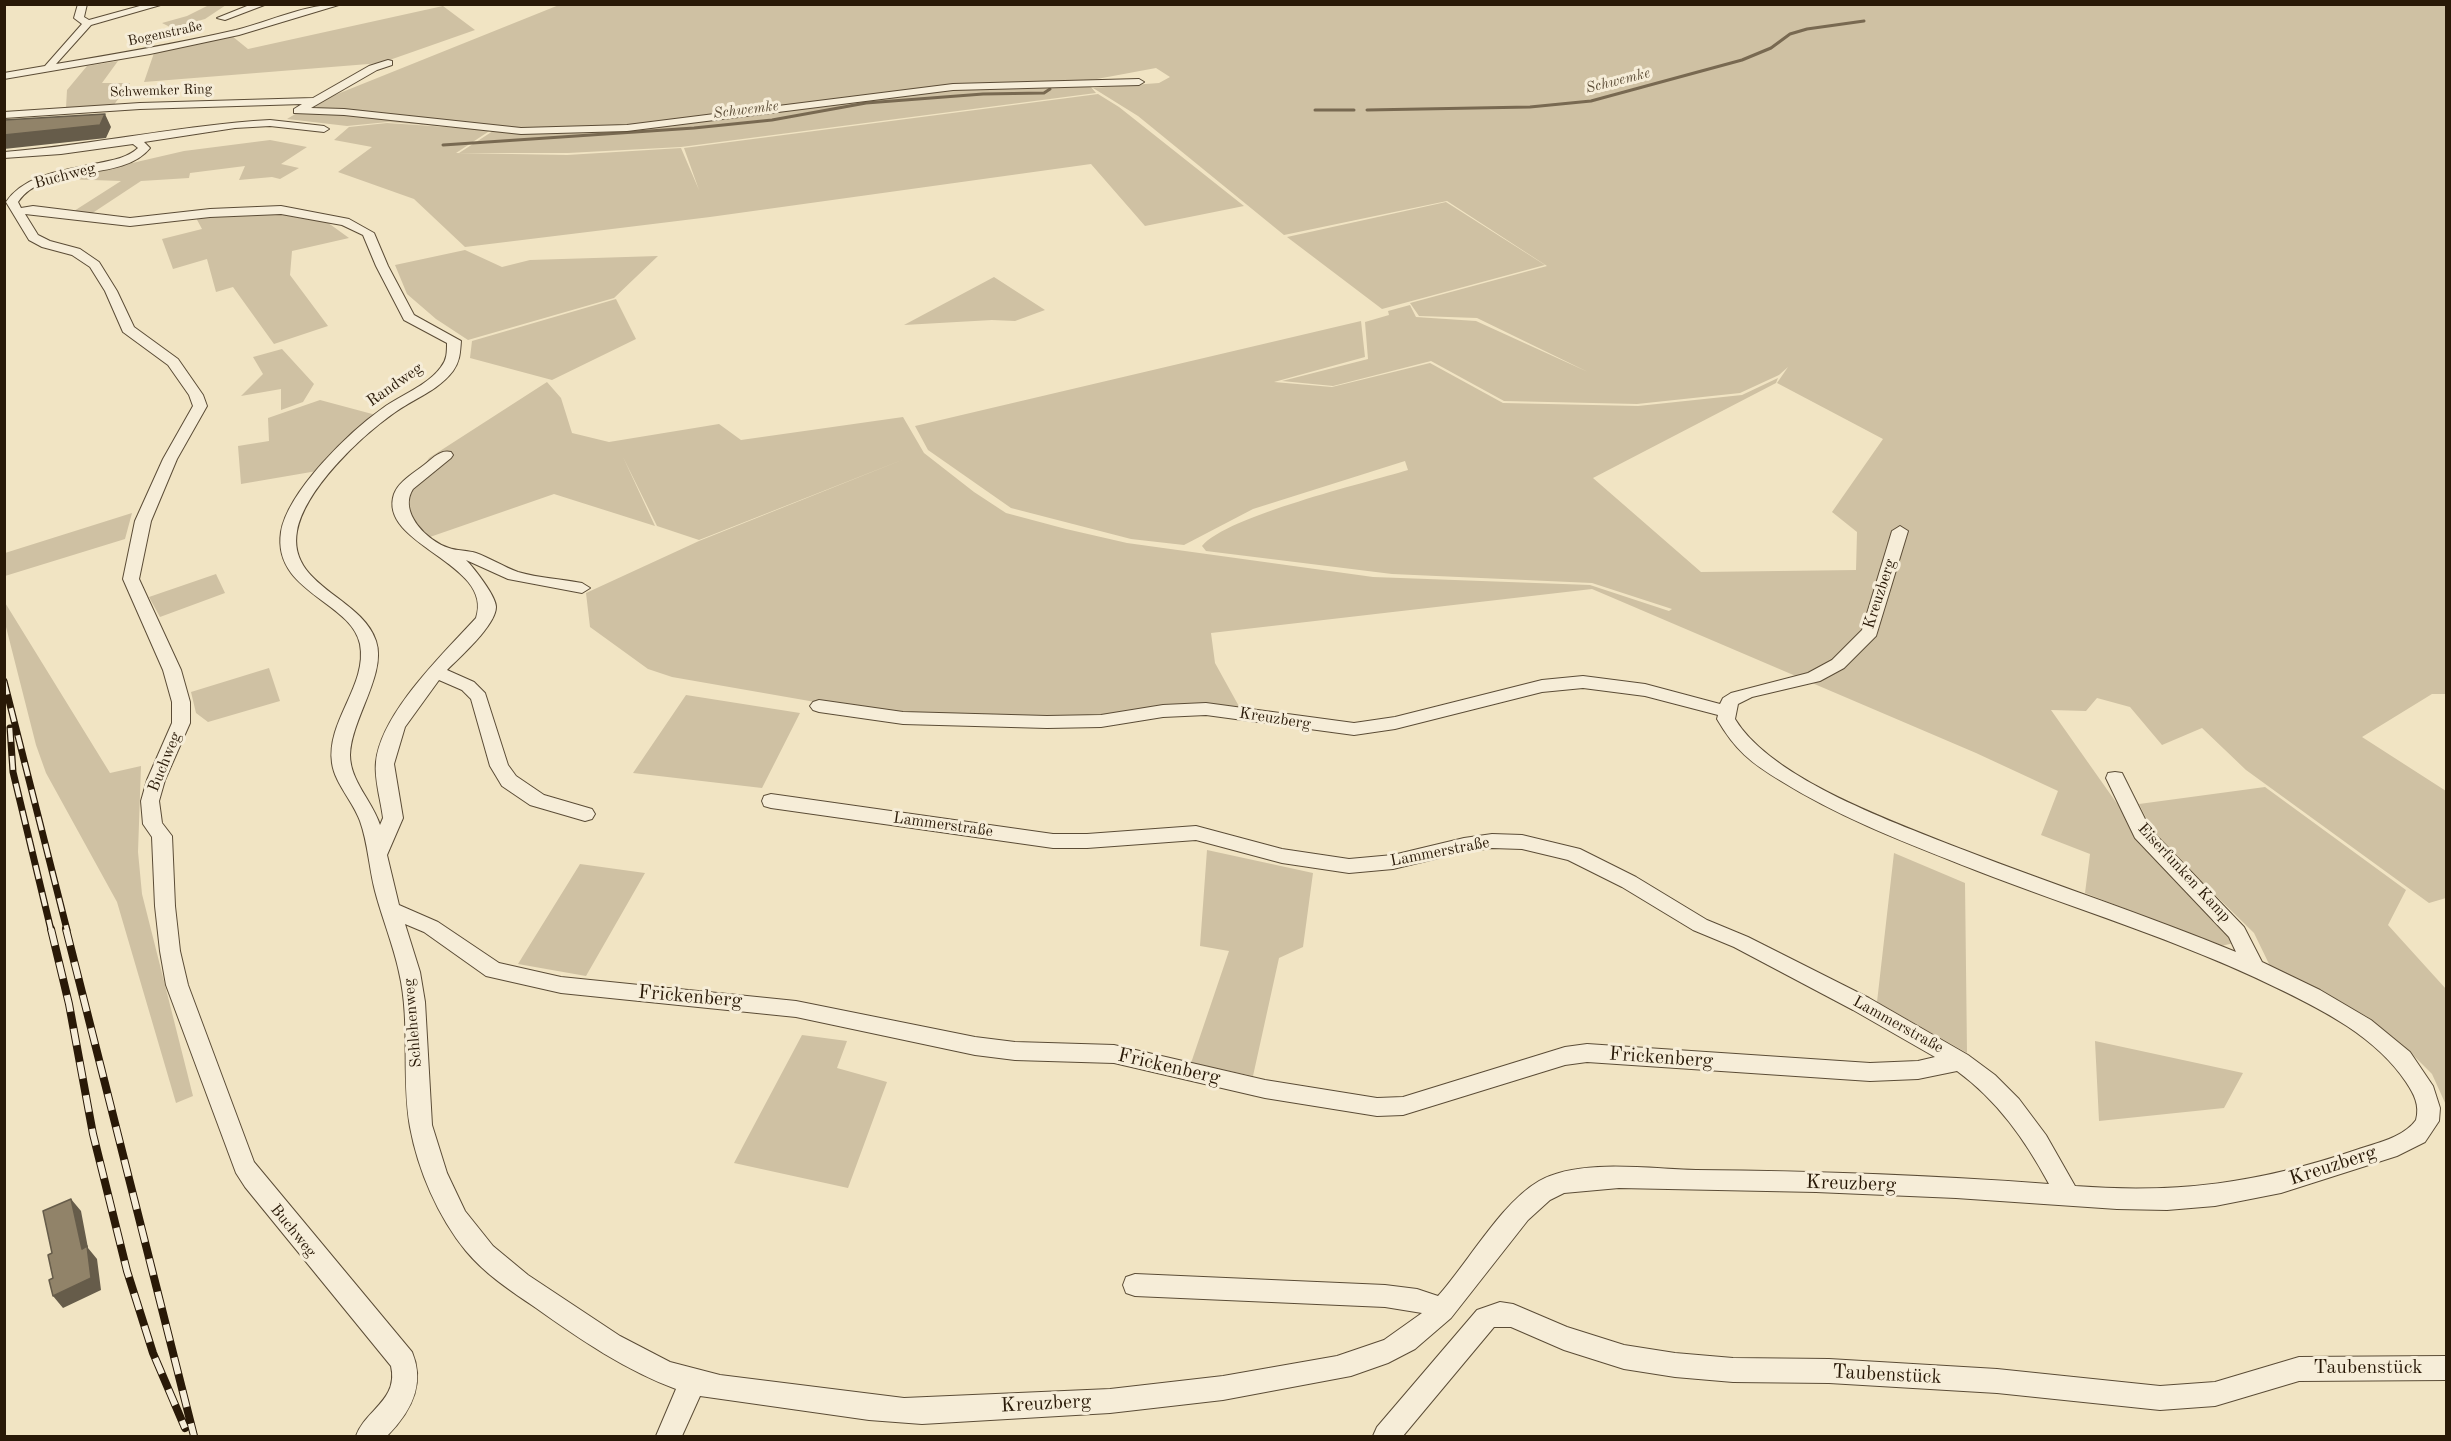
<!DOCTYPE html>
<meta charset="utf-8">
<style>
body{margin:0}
#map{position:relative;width:2451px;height:1441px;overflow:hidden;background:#f1e4c3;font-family:"Old Standard TT",serif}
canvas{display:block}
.frame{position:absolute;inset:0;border:6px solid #291907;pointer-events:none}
</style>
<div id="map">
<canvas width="2451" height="1441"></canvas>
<div class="frame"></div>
</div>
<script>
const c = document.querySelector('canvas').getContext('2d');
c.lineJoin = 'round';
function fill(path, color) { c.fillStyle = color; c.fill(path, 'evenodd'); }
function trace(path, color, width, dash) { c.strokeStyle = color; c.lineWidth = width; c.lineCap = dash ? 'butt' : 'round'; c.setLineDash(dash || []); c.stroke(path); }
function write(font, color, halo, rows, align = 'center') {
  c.font = font + ' "Old Standard TT",serif'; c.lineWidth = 6; c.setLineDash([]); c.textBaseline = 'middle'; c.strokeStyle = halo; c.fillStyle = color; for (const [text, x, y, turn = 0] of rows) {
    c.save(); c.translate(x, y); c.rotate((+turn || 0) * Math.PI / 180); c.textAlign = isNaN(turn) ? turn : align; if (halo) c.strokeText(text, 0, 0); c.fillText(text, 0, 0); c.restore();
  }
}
const green = new Path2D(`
 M209 5H226L205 19 172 28 162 23 187 16Z
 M559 5H2446V694H2432L2362 737 2446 791V898L2429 903 2246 770 2202 728 2162 745 2130 707 2097 698 2086 711 2051 710 2118 805 2134 835 2231 931 2234 943 2221 946 2085 893 2090 854 2041 835 2058 791 1976 753 1592 589 1211 633 1215 663 1241 710 1101 719 884 714 672 677 648 669 590 627 586 593 699 541 907 458 699 540 657 526 623 457 655 526 554 494 427 538 405 514 406 495 429 458 547 382 561 398 572 433 609 442 719 424 741 440 903 417 924 453 974 492 1006 513 1066 529 1127 543 1373 577 1590 585 1669 611 1672 609 1592 583 1392 574 1206 551 1202 546C1227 516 1365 483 1408 470L1405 461 1253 509 1184 545 1131 539 1011 508 928 450 915 426 1361 321 1365 357 1274 382 1332 387 1430 363 1503 403 1638 406 1742 395 1778 378 1776 383 1593 478 1701 572 1856 570 1857 532 1832 512 1883 439 1777 383 1788 367 1779 375 1740 393 1637 404 1504 401 1431 361 1333 386 1282 381 1368 359 1365 322 1389 315 1388 311 1410 305 1416 317 1476 321 1588 372 1477 318 1419 316 1410 303 1547 266 1447 201 1284 235 1138 116 1093 88 1159 83 1170 77 1156 68 1086 81 1096 93 681 147 568 153H459L493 131 491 130 456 153 567 155 681 148 699 190 684 148 1098 94 1119 107 1244 206 1145 226 1091 164 710 217 465 247 414 199 338 172 372 147 334 140 349 127 387 123 477 129 388 122 347 126 287 119 310 105Z
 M443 6 475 30 381 63 144 82 154 53 232 36 248 49Z
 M118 61 102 83H130L113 106 66 108 67 90 87 66Z
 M270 140 307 147 281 164 299 168 280 179 272 177 239 180 245 166 190 173 189 178 141 181 91 214 74 211 121 181 63 179 184 151Z
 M1446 202 1545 265 1382 309 1287 237Z
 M270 212 320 217 349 238 292 251 290 275 328 326 274 344 233 287 216 292 207 259 173 269 162 239 202 229 195 216Z
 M465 250 502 267 530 260 658 256 614 298 468 340 436 319 407 294 395 265Z
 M994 277 1045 310 1015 321 992 320 904 325Z
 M616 299 636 339 552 380 470 358 472 341Z
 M282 349 314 384 303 402 281 410V389L241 396 263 374 253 357Z
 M320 400 376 415 317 471 241 484 238 446 269 441 268 418Z
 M132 513 125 539 5 576V553Z
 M216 574 225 593 160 617 149 597Z
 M4 601 110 773 141 766 138 852 142 894 193 1096 176 1103 117 902 46 773 36 745 5 623Z
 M269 668 280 701 208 722 196 713 191 692Z
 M686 695 800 713 762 788 633 773Z
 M2265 787 2406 890 2388 925 2446 989V1105L2432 1074 2404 1046 2366 1016 2270 966 2254 933 2155 836 2139 804Z
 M1207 850 1313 873 1303 947 1279 958 1253 1076 1191 1063 1229 951 1200 946Z
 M1894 853 1965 883 1967 1053 1877 1002Z
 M580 864 645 873 586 976 518 964Z
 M802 1035 847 1041 837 1068 887 1082 848 1188 734 1163Z
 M2095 1041 2243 1073 2224 1108 2099 1121Z`);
const stream = new Path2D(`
 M1315 110H1354
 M1367 110 1530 107 1591 101 1742 60 1771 48 1790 34 1807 29 1864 21
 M443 145 694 128 772 120 866 103 983 94 1044 93 1050 89`);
const street = new Path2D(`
 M78 4H87L84 17 89 20 147 4H164L91 25 56 64C116 54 176 44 236 30 271 21 306 4 342 4L239 35 150 54 4 79V73L45 66 82 24 74 18Z
 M252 4H267L225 20 217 18Z
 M388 60 392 61V65L377 70 311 108 344 109 521 128 627 125 953 84 1139 79 1144 82 1139 85 953 90 627 131 521 134 344 115 294 113V109L302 104 140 109 4 118V112L140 103 313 98 369 66Z
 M270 120 324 126 329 129 324 132 270 126 235 128 144 142 150 148C121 184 45 162 18 202L21 208 33 206 130 218 210 209 281 206 349 219 374 233 388 266 414 315 461 341C460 353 460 361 453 371 438 391 413 399 394 413 360 437 305 489 297 531 287 586 362 597 376 641 387 674 351 719 350 755 350 781 373 802 380 825L383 818C381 801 374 779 376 762 381 713 443 654 476 618 495 563 377 545 394 494 399 481 414 473 424 465 432 459 440 449 451 452L453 455 451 458 413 489C398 512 427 541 449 548 457 551 467 550 476 553 490 558 504 567 518 572 538 578 561 579 582 583L590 588 582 593 508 579 466 560C474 568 496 596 496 607 496 625 460 657 447 670L474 682 485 693 508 765 516 776 544 795 592 809 595 814 592 819 585 821 530 805 502 786 490 766 471 699 462 690 439 680 405 727 394 764 403 818 387 855 399 905 438 922 499 963 561 977 796 1001 975 1037 1015 1042 1114 1045 1265 1080 1377 1098 1403 1097 1565 1047 1587 1044 1870 1063 1918 1061 1935 1057 1853 1010 1734 947 1693 930 1622 887 1568 860 1522 849 1492 848 1464 852 1393 869 1349 873 1282 863 1196 840 1087 848H1053L771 808 764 806 762 801 764 796 771 794 1053 834H1087L1196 826 1282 849 1349 859 1393 855 1464 838 1492 834 1522 835 1580 849 1636 877 1707 920 1748 937 1869 998 1968 1055 1995 1075 2019 1099 2046 1135 2075 1186C2177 1194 2259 1183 2356 1150 2376 1143 2403 1138 2416 1120 2420 1105 2414 1094 2406 1082 2376 1037 2323 1010 2275 987 2179 940 2075 909 1975 870 1909 844 1842 819 1781 781 1751 763 1735 750 1717 719L1718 715 1645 696 1583 688 1542 692 1395 729 1354 735 1206 715 1163 717 1101 727 1047 728 903 724 819 712 813 710 810 706 813 702 819 700 903 712 1047 716 1101 715 1163 705 1206 703 1354 723 1395 717 1542 680 1583 676 1645 684 1720 704 1723 698 1731 693 1808 673 1832 660 1862 630 1892 531 1900 526 1908 531 1876 636 1844 668 1820 681 1752 697 1738 704 1735 719C1772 780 1898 824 1964 850 2054 885 2147 915 2236 952L2229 937 2135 838 2106 778 2108 773 2115 772 2122 773 2150 829 2244 927 2262 962 2320 990 2371 1020 2410 1052 2433 1086 2440 1108 2439 1121 2425 1142 2397 1156 2281 1193 2215 1206 2167 1210 2117 1209 1956 1198 1816 1192 1619 1188 1564 1193 1550 1200 1528 1220 1451 1318 1415 1349 1388 1363 1351 1376 1223 1400 1110 1413 922 1424 869 1420 700 1396 682 1436H656L676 1389C625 1370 581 1340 536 1308 511 1291 485 1274 466 1251 438 1217 418 1170 410 1127 401 1076 411 1023 399 972 393 944 382 918 375 891 369 868 368 843 360 821 353 801 335 784 332 763 326 721 368 685 360 644 351 601 272 592 281 532 288 491 350 431 383 408 401 395 427 386 441 367 447 360 447 352 447 343L404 320 376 266 363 235 342 225 281 214 210 217 130 226 25 214 38 235 50 241 80 249 99 262 117 291 134 327 178 359 203 395 207 406 177 459 151 521 139 579 181 670 190 702V723L165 780 159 801 162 823 172 836 175 906 180 951 188 985 254 1162 412 1352C426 1385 410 1413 387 1436H356C365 1410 399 1400 391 1366L245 1187 236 1173 166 985 160 951 155 906 152 837 143 824 141 801 147 780 172 723V702L163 670 123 579 135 521 163 459 193 406 189 395 168 365 123 332 105 291 90 267 72 255 42 247 29 240 6 202C26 173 67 170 99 163 113 160 127 158 138 148L133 144 61 154 4 158V152C94 145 181 125 270 120ZM405 924 424 932 486 976 561 993 796 1017 975 1055 1015 1060 1114 1063 1265 1098 1377 1116 1403 1115 1565 1065 1587 1062 1870 1081 1918 1079 1957 1071C1998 1101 2025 1140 2049 1184 1932 1175 1814 1171 1696 1170 1650 1169 1580 1158 1539 1181 1502 1202 1467 1264 1438 1296L1417 1289 1385 1285 1135 1274 1126 1277 1123 1285 1126 1293 1135 1296 1385 1307 1422 1313 1384 1340 1337 1356 1223 1376 1110 1389 904 1398 720 1375 670 1362 620 1336 528 1275 493 1246 465 1211 447 1173 432 1125 425 1002 420 972Z
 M1500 1302 1513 1304 1567 1327 1624 1345 1675 1353 1733 1358 1829 1359 1997 1369 2160 1386 2215 1382 2299 1357 2446 1356V1380L2299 1381 2215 1406 2160 1410 1997 1393 1829 1383 1733 1382 1675 1377 1624 1369 1564 1350 1511 1327H1494L1403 1436H1373L1377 1427 1477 1310Z`);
const railFar1 = new Path2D(`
 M4 681 67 930
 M10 728 13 772 51 930`);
const rail = new Path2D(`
 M51 929 69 1004 93 1134 127 1271 153 1353 185 1428
 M66 929 194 1436`);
const shadedWall = new Path2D(`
 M105 114 111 127 106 138 4 149V135Z
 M71 1199 81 1211 88 1248 97 1259 101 1290 63 1308 53 1296 82 1249Z`);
const building = new Path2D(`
 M105 114 100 125 4 135V120Z
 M71 1199 82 1249 87 1246 91 1278 53 1296 49 1280 53 1278 48 1255 52 1253 43 1211Z`);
const farStreetnames = [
 ["Bogenstraße",165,34,-12],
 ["Schwemker Ring",161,91,-2]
];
const farWaternames = [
 ["Schwemke",1618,81,-14],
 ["Schwemke",746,110,-7]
];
const streetNames = [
 ["Buchweg",65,176,-15],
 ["Randweg",395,385,-35],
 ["Kreuzberg",1880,594,-72],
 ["Kreuzberg",1275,719,9],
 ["Buchweg",165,762,-68],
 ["Lammerstraße",943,825,8],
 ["Lammerstraße",1440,852,-11],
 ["Eiserfunken Kamp",2184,873,47],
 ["Schlehenweg",413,1023,-95],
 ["Lammerstraße",1898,1025,29],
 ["Buchweg",293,1231,51]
];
const nearStreetnames = [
 ["Frickenberg",690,997,5],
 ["Frickenberg",1661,1058,4],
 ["Frickenberg",1169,1067,13],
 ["Kreuzberg",2333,1166,-18],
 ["Kreuzberg",1851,1184,2],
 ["Taubenstück",2368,1368],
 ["Taubenstück",1887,1375,3],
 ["Kreuzberg",1046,1404,-3]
];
fill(green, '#cfc1a3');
trace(stream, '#786951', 3);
trace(street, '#5b4c36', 2);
fill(street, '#f6edd8');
trace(railFar1, '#291907', 7);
trace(rail, '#291907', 8);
trace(railFar1, '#f6edd8', 4.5, [14]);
trace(rail, '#f6edd8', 6, [17]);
fill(shadedWall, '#665c4a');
fill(building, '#918369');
trace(building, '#665c4a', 1.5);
write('14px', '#291907', '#f6edd8', farStreetnames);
write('italic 15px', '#5e4f39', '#f6edd8', farWaternames);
write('16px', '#291907', '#f6edd8', streetNames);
write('20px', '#291907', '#f6edd8', nearStreetnames);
</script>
